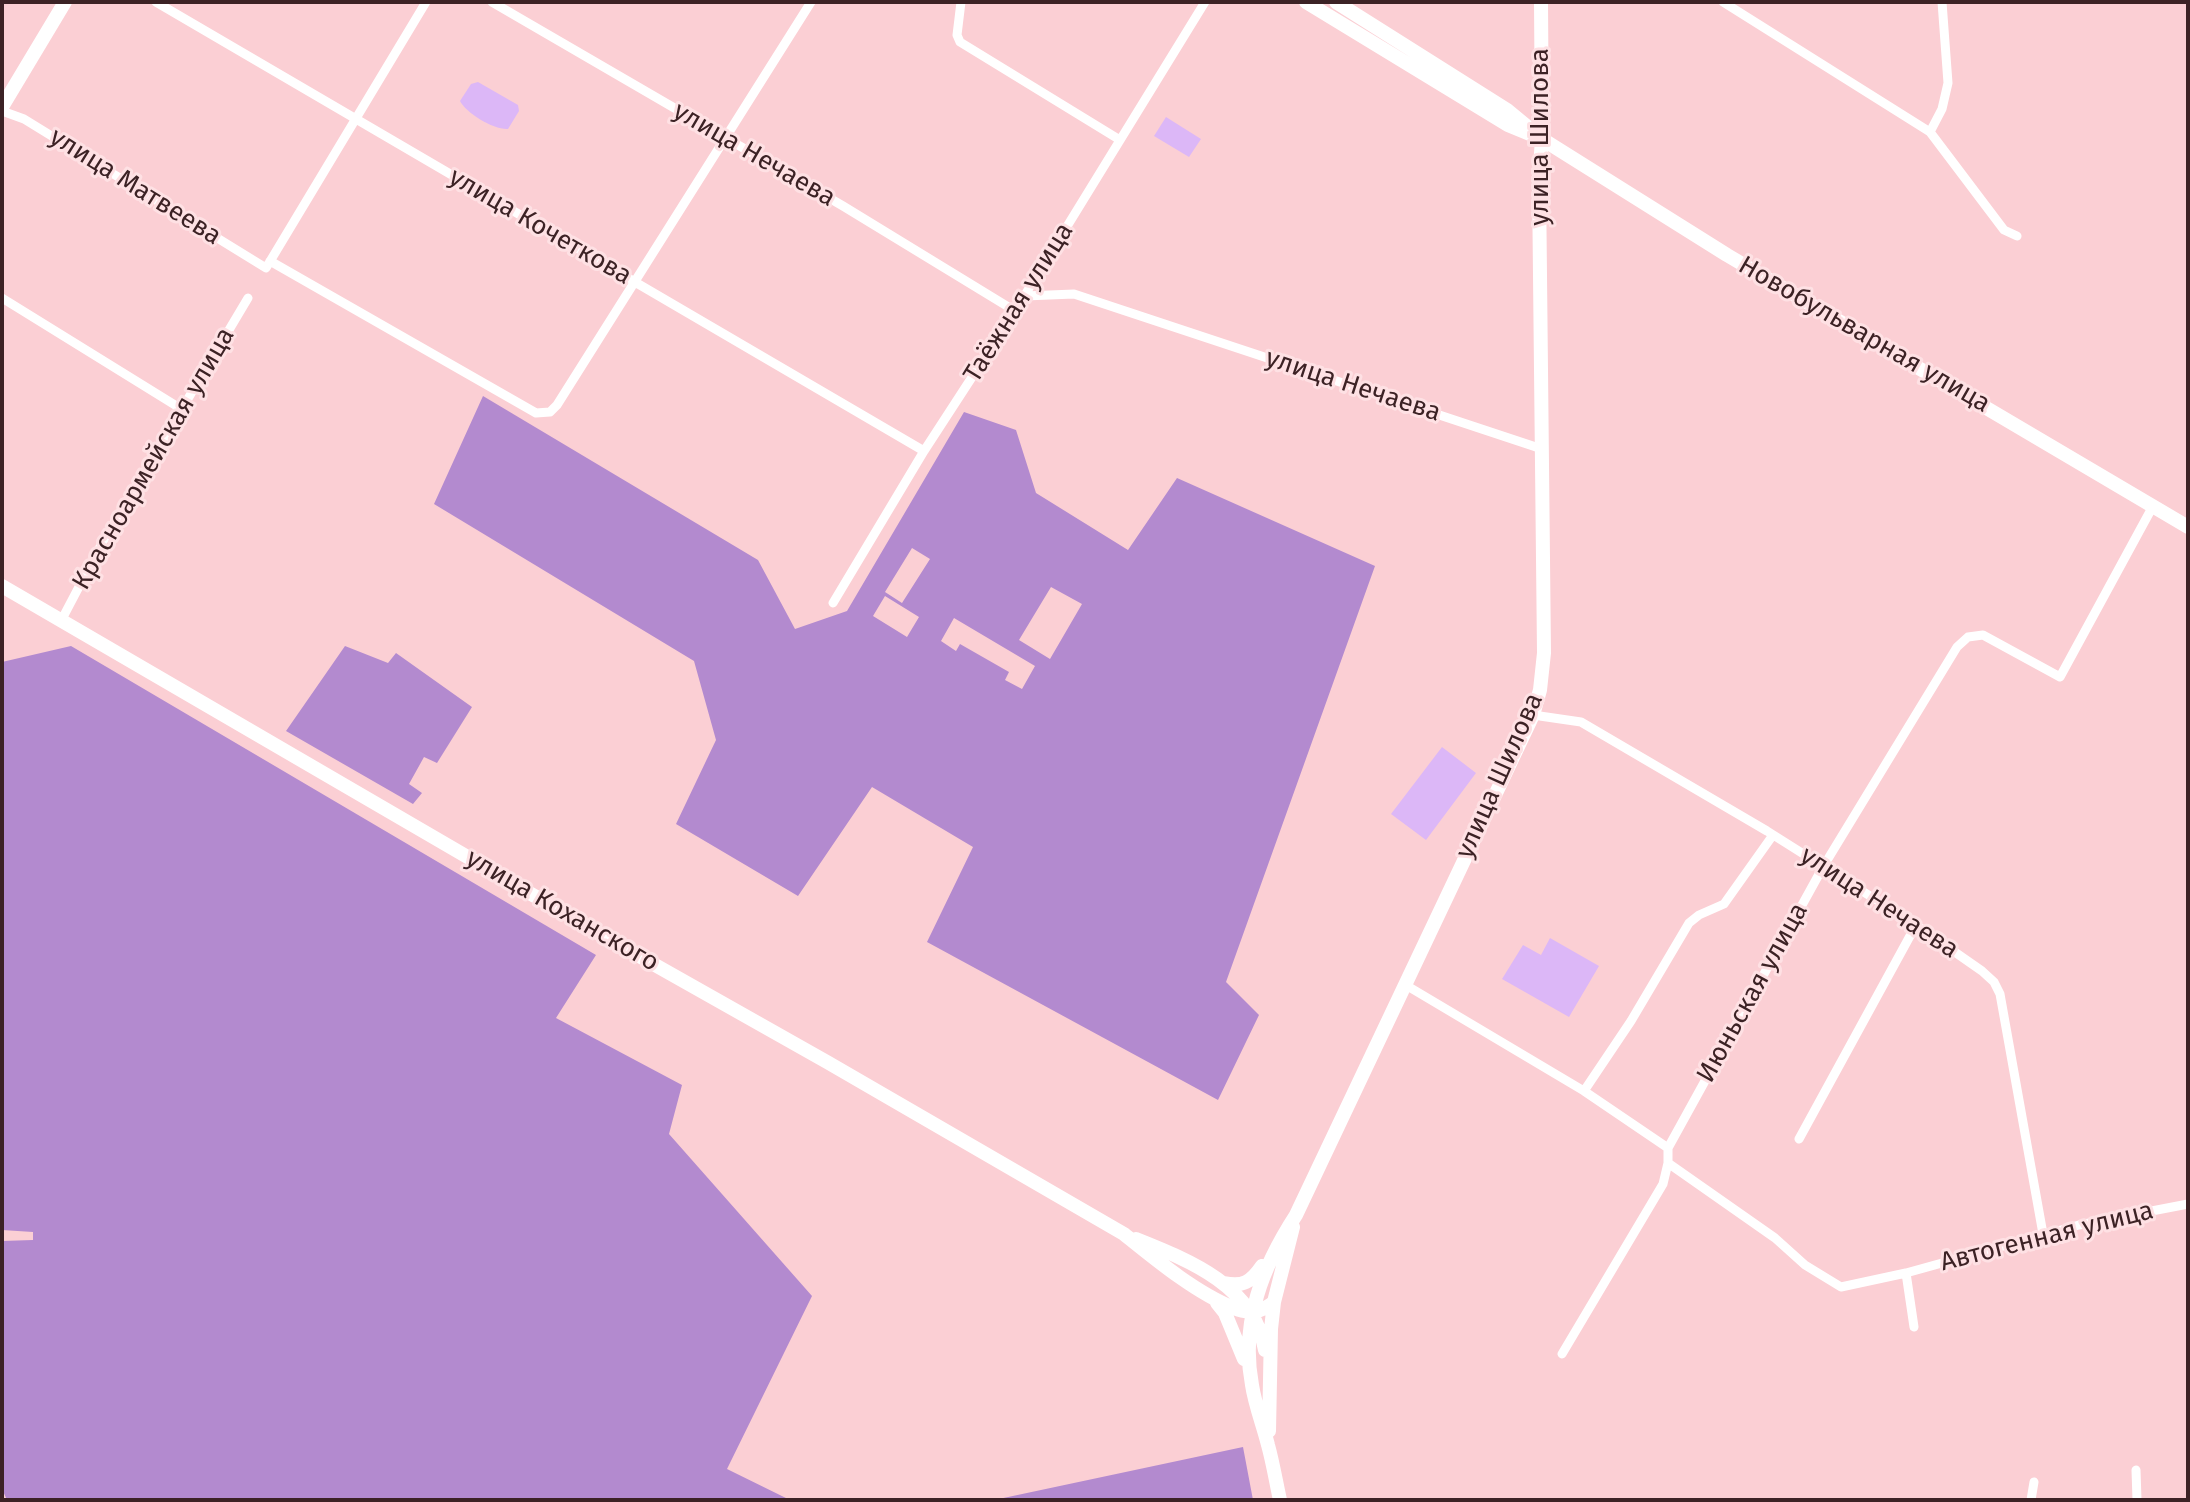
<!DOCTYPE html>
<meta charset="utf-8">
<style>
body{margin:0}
#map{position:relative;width:2190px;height:1502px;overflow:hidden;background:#fbcfd4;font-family:"Fira Sans",sans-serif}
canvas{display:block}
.frame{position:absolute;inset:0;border:4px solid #3c2225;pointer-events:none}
</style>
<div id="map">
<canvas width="2190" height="1502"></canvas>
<div class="frame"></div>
</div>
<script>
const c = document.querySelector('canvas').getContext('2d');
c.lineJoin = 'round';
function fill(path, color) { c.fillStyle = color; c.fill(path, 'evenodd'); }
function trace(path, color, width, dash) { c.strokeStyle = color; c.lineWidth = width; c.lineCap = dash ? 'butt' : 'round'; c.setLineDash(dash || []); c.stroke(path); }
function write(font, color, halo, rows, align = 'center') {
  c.font = font + ' "Fira Sans",sans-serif'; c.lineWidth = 6; c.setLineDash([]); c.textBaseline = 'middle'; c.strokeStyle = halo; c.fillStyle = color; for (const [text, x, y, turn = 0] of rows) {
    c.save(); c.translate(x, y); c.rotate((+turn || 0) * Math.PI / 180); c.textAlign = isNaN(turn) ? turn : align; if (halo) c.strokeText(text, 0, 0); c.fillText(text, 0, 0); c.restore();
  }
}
const green = new Path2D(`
 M478 82 518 105 519 111 508 129C494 130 466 113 460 101L471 84Z
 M1166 117 1201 139 1189 157 1154 136Z
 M1442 747 1476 773 1426 840 1391 814Z
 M1550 938 1599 966 1569 1017 1502 979 1523 945 1541 955Z`);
const forest = new Path2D(`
 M483 396 758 560 795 629 847 611 964 412 1016 430 1036 493 1128 550 1177 478 1375 566 1226 982 1259 1015 1218 1100 927 942 973 847 872 787 798 896 676 824 716 740 694 661 434 504ZM912 548 930 559 902 603 885 592ZM1051 587 1082 604 1050 659 1019 640ZM885 596 919 617 907 637 873 616ZM954 618 1035 666 1022 689 1005 680 1009 672 960 644 956 651 941 641Z
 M71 646 596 955 556 1018 682 1085 669 1134 812 1296 727 1469 790 1500H7L2 1489V1241L33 1240V1232L2 1230V662Z
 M345 646 388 663 396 653 472 707 437 763 424 757 409 784 422 793 413 804 286 731Z
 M1243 1447 1253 1500H994Z`);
const street = new Path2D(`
 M156 2 924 451
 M492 2 843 206 1015 311
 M961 2 957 35 960 42 1120 140
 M1723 2 1930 132
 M1942 2 1948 83 1942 109 1930 132 2004 230 2017 236
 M2 111 24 119 266 268 426 2
 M270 261 536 413 550 412 557 405 811 2
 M1025 296 1074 294 1542 449
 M2 298 183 410
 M833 603 924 451 1015 311 1205 2
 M61 621 102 543 248 298
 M1533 715 1581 722 1767 831 1916 925 1982 971 1994 982 2000 994 2043 1234
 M1404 984 1584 1091 1668 1148
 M1584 1091 1631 1021 1689 923 1699 915 1724 904 1773 835
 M1799 1139 1916 925
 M1668 1163 1775 1238 1805 1265 1841 1287 1906 1273 2079 1225 2188 1204
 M1906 1273 1914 1327
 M1562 1354 1663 1184 1668 1163V1148L1823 867 1957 647 1968 637 1983 635 2060 677 2153 506
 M2136 1470 2137 1500
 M2031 1500 2034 1482`);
const secondary = new Path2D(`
 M1306 2 1508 125 1542 139
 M1336 2 1507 110 1530 129
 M2 107 65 2
 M2 586 593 930 827 1062 1124 1234C1155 1259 1196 1293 1234 1308 1248 1314 1263 1312 1274 1302
 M1136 1239C1191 1261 1254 1286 1265 1350
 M1224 1283C1243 1287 1251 1282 1262 1266
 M1217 1303 1225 1313 1244 1359
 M1269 1431 1271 1329 1274 1302 1293 1227
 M1280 1500C1276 1482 1273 1463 1268 1445 1263 1425 1255 1405 1252 1385 1240 1322 1263 1266 1296 1215L1533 715 1540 690 1544 653 1539 181 1542 139`);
const primary = new Path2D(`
 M1541 2 1542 139 1727 255 2188 527`);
const streetNames = [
 ["улица Шилова",1541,137,-90],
 ["улица Нечаева",754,155,30],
 ["улица Матвеева",135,187,32],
 ["улица Кочеткова",540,227,30],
 ["Таёжная улица",1019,303,-58],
 ["Новобульварная улица",1864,335,30],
 ["улица Нечаева",1353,386,18],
 ["Красноармейская улица",154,459,-60],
 ["улица Шилова",1500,776,-66],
 ["улица Нечаева",1879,903,33],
 ["улица Коханского",562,911,30],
 ["Июньская улица",1753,993,-61],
 ["Автогенная улица",2047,1237,-14]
];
fill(green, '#dcb7f7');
fill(forest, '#b38acf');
trace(street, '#fff', 9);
trace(secondary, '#fff', 14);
trace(primary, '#fff', 14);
write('26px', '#3c2225', '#fee1e4', streetNames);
</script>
